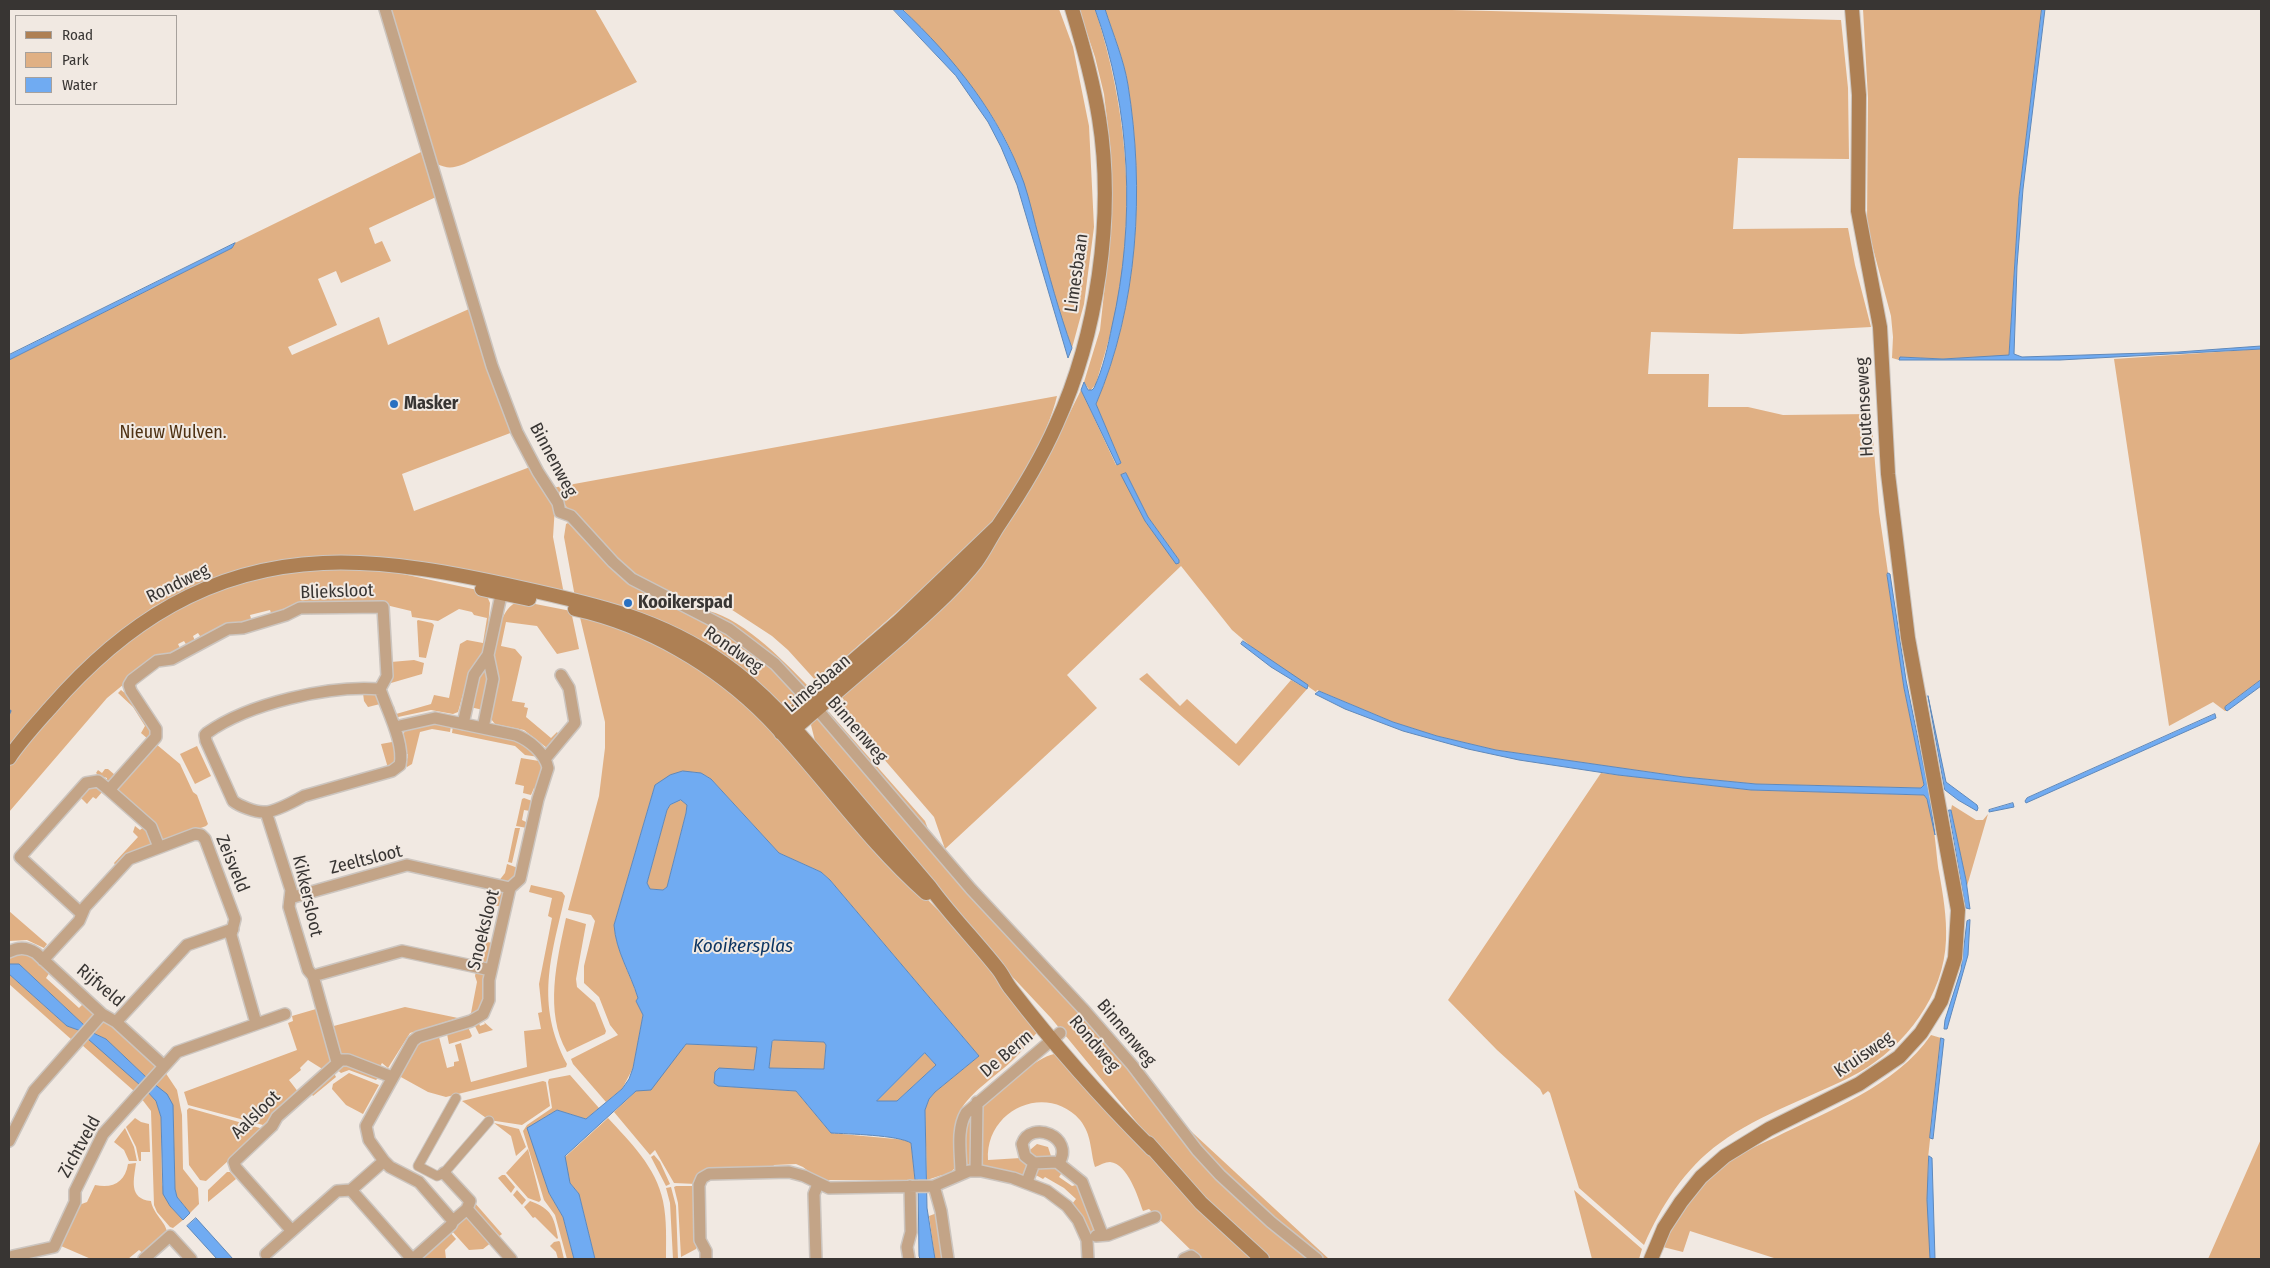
<!DOCTYPE html>
<style>
body{margin:0}
#map{position:relative;width:2270px;height:1268px;overflow:hidden;background:#f1e9e2;font-family:"Fira Sans Condensed",sans-serif}
canvas{display:block}
.frame{position:absolute;inset:0;border:10px solid #383533;pointer-events:none}
.legend{position:absolute;left:15px;top:15px;width:162px;height:90px;box-sizing:border-box;background:#f1e9e2;border:1px solid #a7a19c;margin:0;padding:6px 9px;list-style:none;font-size:15px;color:#383533}
.legend li{display:flex;align-items:center;gap:10px;height:25px}
.legend b{width:25px;border:1px solid #a7a19c}
</style>
<div id="map">
<canvas width="2270" height="1268"></canvas>
<div class="frame"></div>
<ul class="legend">
<li><b style="height:6px;background:#ae8054"></b>Road</li>
<li><b style="height:14px;background:#e0b084"></b>Park</li>
<li><b style="height:14px;background:#70abf2"></b>Water</li>
</ul>
</div>
<script>
const c = document.querySelector('canvas').getContext('2d');
c.lineJoin = 'round';
function fill(path, color) { c.fillStyle = color; c.fill(path, 'evenodd'); }
function trace(path, color, width, dash) { c.strokeStyle = color; c.lineWidth = width; c.lineCap = dash ? 'butt' : 'round'; c.setLineDash(dash || []); c.stroke(path); }
function write(font, color, halo, rows, align = 'center') {
  c.font = font + ' "Fira Sans Condensed",sans-serif'; c.lineWidth = 4; c.setLineDash([]); c.textBaseline = 'middle'; c.strokeStyle = halo; c.fillStyle = color; for (const [text, x, y, turn = 0] of rows) {
    c.save(); c.translate(x, y); c.rotate((+turn || 0) * Math.PI / 180); c.textAlign = isNaN(turn) ? turn : align; if (halo) c.strokeText(text, 0, 0); c.fillText(text, 0, 0); c.restore();
  }
}
const green = new Path2D(`
 M390 9H595L637 82 464 164C453 168 448 169 437 164Z
 M903 9H1059L1073 47 1089 126 1094 227 1084 304 1072 348C1059 313 1049 278 1040 242 1031 211 1024 180 1011 151 986 96 944 53 903 9Z
 M1079 9H1095C1127 108 1136 207 1116 310 1111 335 1103 359 1096 384L1090 391 1084 382 1100 330 1112 221 1111 153 1104 94 1095 57Z
 M1105 9H1413L1841 20 1848 88 1849 159 1738 158 1733 229 1848 228 1855 265 1871 327 1741 334 1651 332 1648 374H1709L1708 407H1748L1783 415 1871 414 1879 512 1888 573 1887 575 1904 688 1924 785 1922 788 1756 784 1684 777 1496 750 1437 736 1393 722 1317 690 1316 692 1253 648 1232 630 1181 566 1067 675 1097 708 945 849 934 817 838 706 844 700 841 696 1013 515 1043 467 1081 390 1116 465 1121 463 1096 404C1138 307 1145 188 1128 85 1124 60 1113 34 1105 9ZM1126 473 1148 517 1179 560 1178 564 1145 521 1122 475Z
 M1863 9H2042L2019 197 2009 356 1943 359 1901 357 1899 360 1892 358 1893 337 1891 316 1867 226 1868 98Z
 M421 152 436 197 369 228 375 244 382 241 391 261 341 283 336 271 318 279 337 325 288 347 292 355 379 317 388 345 469 309 513 432 402 474 414 511 530 467 555 506 553 537 564 594 434 566 241 570 194 586 153 607 98 650 9 746V360L232 248 235 243Z
 M2261 349V680L2225 707 2227 711H2225L2213 702 2169 726 2114 359Z
 M1057 396C1049 431 1014 500 990 527 968 552 942 573 917 594 884 623 850 653 817 682L788 650 772 636 720 602 692 601 633 576 569 510 552 488Z
 M568 523 604 561 713 624 769 664 803 698C793 704 788 707 776 703L575 597 564 537 566 524Z
 M328 568 389 571 482 591 487 596 490 603 487 639 485 649 469 673 458 712 453 714 431 710 398 717 396 716 392 706H394L396 714 431 704 434 695 449 698 460 644 467 640 483 643 487 618 474 615 472 612 459 609 438 621 412 617 411 611 386 605H326V601L309 602V605L283 609 284 614 272 616 270 610 250 615 252 622 202 639 198 633 193 636 195 641 187 646 184 641 178 644 181 650 171 656 157 657 107 698 9 812V764L78 684 136 632 208 593 271 574Z
 M520 601 571 611 579 649 557 654 537 626 506 622 501 646 515 649 522 657 512 701 525 703 524 707 528 708 526 717 551 738 557 732 559 735 547 748 524 730 495 724 491 719C494 693 488 608 520 601Z
 M702 610C737 613 783 660 807 685L804 688Z
 M579 613 658 644 741 696 918 890 943 915 1040 1029C1032 1038 1024 1049 1015 1058 999 1074 970 1092 960 1111 947 1134 972 1163 944 1177L942 1175 927 1180 925 1110 929 1099 935 1092 979 1056 830 880 821 872 779 853 711 779C689 764 677 777 655 785L614 925C616 952 630 973 638 998L636 1001 643 1015 633 1068 622 1089 606 1102 573 1064 571 1059 618 1035 610 1025 599 997 584 983V966L595 921 591 915 568 910 599 796 605 748V722Z
 M418 620 432 623 434 625 426 658 419 657 417 621Z
 M414 660 424 663 422 674 391 683 390 679H393V672H390L391 662Z
 M480 668H489L483 710 470 707Z
 M1147 673 1180 706 1187 699 1236 744 1291 680 1307 689 1239 766 1139 679Z
 M121 690 126 694 128 692 152 729V735L148 739 141 733 145 726 133 707 118 693Z
 M363 693H376L380 704 368 707 364 701Z
 M829 712 925 821 931 837 826 715Z
 M817 714 1137 1078 1159 1108 1310 1259H1270L1240 1234 1171 1164 1051 1018 1006 970 921 871 894 834 815 741 811 725Z
 M430 722 451 726 450 732 432 729 420 732 412 764 407 767 405 759 408 758V754H404V733L406 728Z
 M453 726 519 740 539 757 525 755 515 746 452 733Z
 M392 742 394 743 397 761 388 768 381 744Z
 M156 744 180 764 193 792 197 795 208 824 206 826 166 841H162L117 790V787Z
 M197 746 211 776 195 784 180 754Z
 M521 758 539 761 543 768 536 788H534L531 795 523 793 524 786 515 784Z
 M105 769H108L115 775 112 780 107 781V778L104 777 103 779 96 773 98 770 102 773Z
 M1601 773 1751 790 1924 795C1934 805 1936 856 1939 872 1943 895 1947 917 1946 940 1944 995 1906 1046 1858 1073 1813 1097 1761 1113 1720 1143 1685 1168 1661 1206 1644 1245L1579 1188 1550 1093 1548 1091 1543 1095 1540 1089 1497 1050 1448 1000Z
 M94 785 103 791 96 799 93 797 87 804 80 797Z
 M524 798 532 801 530 811 524 810 522 820 528 823 527 828 516 826 522 799Z
 M681 800 687 805 686 813 667 887 663 890 650 889 647 883 667 810 670 805Z
 M1952 805 1976 820H1983L1988 814 1967 886 1951 810Z
 M135 826 140 830 145 826 152 843 151 845 116 866 114 863 138 837 133 832Z
 M515 828H520L512 863 508 862Z
 M507 864 518 868C516 879 509 883 498 882L505 873Z
 M531 885 562 892 565 896C551 958 535 1003 567 1064L566 1067 446 1097 428 1092 399 1076 417 1042 439 1037 447 1068 454 1066V1062L459 1061 455 1045 461 1043 471 1082 527 1067 524 1031 541 1029 538 1013 542 1012 539 984 552 918 548 916 552 898 529 892Z
 M495 887 503 893 501 906H494L486 940 482 939Z
 M9 911 47 944 44 948 27 940 9 941Z
 M566 918 586 924 576 979 577 987 595 1003 606 1031 605 1034 567 1052C544 1012 557 960 566 918Z
 M482 941 493 943 490 959 484 964 477 963Z
 M14 954 31 955 50 972 46 978 79 1008 83 1004 95 1015 85 1026 19 964H11L9 970V957Z
 M9 971V974L67 1026 81 1031 72 1040 9 984Z
 M476 971 484 973 485 976 483 1006 473 1016 471 1013 477 982 475 976Z
 M405 1007 458 1018 410 1033 388 1068 382 1063 379 1068 340 1053 330 1027Z
 M316 1009 331 1061 324 1070 308 1060 300 1068 301 1070 289 1080 299 1093 263 1125 188 1105 184 1092 297 1050 288 1023 293 1021 292 1016Z
 M104 1020 124 1035 123 1037 153 1064 155 1062 157 1067 147 1078 106 1039 91 1032Z
 M484 1022 493 1030 479 1034 475 1026 479 1023 480 1026 485 1024Z
 M468 1027 472 1036 470 1038 449 1044 447 1034Z
 M1931 1035 1941 1038 1928 1158 1930 1259H1777L1690 1231 1683 1252 1663 1247C1677 1218 1696 1188 1721 1168 1737 1155 1756 1146 1774 1138 1829 1110 1895 1087 1931 1035Z
 M87 1036 140 1085 134 1091 82 1045Z
 M774 1040 824 1042 826 1045 824 1069 769 1068 772 1042Z
 M686 1044 758 1047 754 1070 719 1086 796 1091 831 1133 906 1140 911 1143 915 1180H820L803 1167 796 1164 774 1165 773 1167 711 1169 696 1184 674 1183 655 1150 650 1155 614 1112Z
 M925 1053 936 1065 897 1101H877Z
 M1054 1054 1059 1055 1255 1259H1200L1149 1209 1143 1211C1138 1197 1128 1164 1110 1162 1105 1162 1100 1165 1095 1167 1090 1150 1092 1135 1080 1120 1046 1082 985 1110 988 1160L1021 1158 1025 1161 1028 1168 1025 1175 982 1165 980 1162 981 1110 984 1105C995 1092 1037 1057 1054 1054Z
 M346 1065 380 1076 376 1080 349 1070 341 1073 336 1069Z
 M333 1071 336 1077 313 1096 310 1092Z
 M165 1072 177 1090 182 1115 183 1169 198 1188 199 1204 190 1213 177 1197 175 1189 173 1110 153 1083Z
 M349 1073 379 1085 363 1114 346 1105 332 1089 333 1084Z
 M570 1075 599 1108 586 1119 557 1110 542 1119 530 1133 549 1193 563 1217 574 1259H567L555 1215 544 1200 523 1131 527 1125 552 1108 548 1082 549 1079Z
 M543 1081 546 1082 550 1106 522 1125 489 1120 462 1101Z
 M146 1090 156 1101 161 1117 162 1184 170 1206 183 1220 173 1228 170 1227 157 1212 154 1205 151 1111 141 1098Z
 M189 1108 260 1128 262 1130 206 1181 200 1180 189 1165 187 1110Z
 M973 1113 971 1163 968 1165 964 1159 965 1121Z
 M135 1118 141 1122 149 1124 150 1152H141V1161H139L136 1147 126 1127Z
 M608 1118C630 1142 656 1167 663 1201 667 1220 666 1240 666 1259H595L579 1194 570 1183 564 1158Z
 M1181 1122 1329 1259H1320L1209 1159Z
 M494 1123 519 1129 526 1147 516 1156 511 1136Z
 M125 1128 134 1147 137 1161H129L124 1150 114 1142Z
 M2261 1139V1259H2208Z
 M1037 1144 1048 1147 1051 1156C1043 1158 1033 1160 1030 1150Z
 M528 1149 541 1200 539 1202 528 1198 506 1173Z
 M654 1155 660 1162 670 1184 666 1186 651 1157Z
 M136 1163C134 1179 128 1199 151 1201 153 1214 167 1223 167 1233L144 1254 139 1250 128 1259H91L61 1246 60 1244 79 1205 87 1202 95 1185C113 1189 125 1182 128 1164Z
 M1054 1165 1063 1171 1059 1177 1072 1186 1079 1184 1096 1232 1090 1234 1072 1204 1076 1199 1064 1188 1045 1177 1043 1179 1034 1174 1037 1168Z
 M227 1172H230L236 1179 208 1202V1190Z
 M502 1175H505L515 1187 511 1193 498 1178Z
 M676 1186H696L698 1245 696 1249 681 1257 678 1203 674 1187Z
 M671 1187 676 1206 678 1259H673L670 1203 666 1188Z
 M517 1190 526 1200 522 1205 513 1195Z
 M1574 1190 1642 1249 1639 1259H1592Z
 M530 1201C552 1209 554 1217 558 1238L557 1239 535 1217 533 1218 524 1207Z
 M474 1202 502 1234 497 1238 470 1208Z
 M937 1213 946 1259H935L929 1216Z
 M465 1218H468L492 1242 483 1249 469 1250 451 1230Z
 M449 1231 456 1239 445 1250 446 1259H421L422 1255Z
 M559 1241 560 1242 564 1259H558L556 1252 550 1246 554 1242Z`);
const water = new Path2D(`
 M893 9H902C954 58 1000 115 1024 183 1030 201 1034 220 1039 238 1049 275 1059 312 1072 348L1068 358 1017 185 1001 147 988 122 956 76Z
 M1095 9H1105C1113 34 1124 60 1128 85 1145 190 1138 306 1096 404L1121 463 1117 465 1081 390 1084 382 1088 390H1092L1094 388C1103 369 1108 346 1112 326 1136 222 1131 109 1095 9Z
 M2042 9H2045L2023 189 2017 266 2014 354 2022 357 2178 352 2261 346V349L2060 360H1899L1900 357 1943 359 2009 355 2019 197Z
 M235 243 232 248 9 360V355Z
 M1126 473 1148 517 1179 560V563L1176 564 1145 521 1121 475Z
 M1888 573 1890 574 1906 680 1929 793 1935 835 1927 799 1924 795 1751 790 1618 775 1519 760 1468 749 1403 731 1345 709 1315 694 1319 691 1393 722 1437 736 1496 750 1684 777 1756 784 1921 788 1924 785 1904 688 1887 575Z
 M1243 641 1308 685 1307 689 1271 667 1241 644Z
 M2261 680V686L2227 711 2225 709V707Z
 M1928 696 1946 782 1977 805 1978 808 1977 811 1958 800 1945 790Z
 M2215 714 2216 718 2026 803 2025 801 2027 798Z
 M683 771 701 773 711 779 779 853 821 872 830 880 979 1056 935 1092 929 1099 925 1110 927 1208 935 1259H920L919 1256 918 1180H915L911 1143C898 1135 848 1134 831 1133L796 1091 718 1086 714 1083 715 1072 719 1068 754 1070 757 1047 686 1044 651 1090 636 1091 565 1156 570 1183 579 1194 595 1259H574L563 1217 549 1193 527 1128 557 1110 586 1119 622 1089 629 1079 633 1068 643 1015 636 1001 638 998C630 972 616 952 614 925L655 785 670 775ZM681 800 687 805 686 813 667 887 663 890 650 889 647 883 667 810 670 805ZM774 1040 824 1042 826 1045 824 1069 769 1068 772 1042ZM925 1053 936 1065 897 1101H877Z
 M2013 803 2014 807 1989 812V810Z
 M1949 810H1951L1966 880 1970 909 1966 908Z
 M1970 920 1968 955 1947 1029H1944L1945 1020 1961 970 1967 921Z
 M10 964H19L85 1026 81 1031 67 1026 9 974Z
 M91 1032 106 1039 147 1078 140 1085 88 1039 87 1036Z
 M1941 1038 1944 1039 1933 1139 1930 1138Z
 M153 1083 167 1094 173 1105 175 1189 177 1197 190 1213 183 1220 170 1206 163 1194 161 1117 156 1101 146 1090Z
 M1929 1156 1932 1158 1935 1259H1930L1927 1200Z
 M196 1218 233 1259H217L187 1226Z`);
const stream = new Path2D(`
 M9 713 10 711`);
const pedestrian = new Path2D(`
 M456 1098 418 1166 437 1176 444 1173 489 1121`);
const minor = new Path2D(`
 M385 9 492 366 517 432 538 472 558 503 560 512 571 516 613 562 632 579 729 629 775 664 817 709 971 889 1085 1011 1132 1065 1197 1150 1220 1175 1271 1222 1317 1259
 M463 724 474 675 488 655
 M395 727 435 718 516 735C529 740 545 753 548 768L538 799 520 879 510 888 489 980V1000L483 1014 471 1021 418 1037 413 1041 366 1126 369 1140 384 1161 390 1167 419 1182 453 1221 467 1209 470 1201 444 1173
 M483 728 493 679 488 655 503 586
 M545 759 575 723 569 688 561 675
 M266 812 291 890 289 907 308 970 313 976 337 1062
 M159 847 151 827 109 790 156 737V729L131 691 129 685 132 680 157 661 172 659 228 629 243 628 286 615 300 608 383 607 387 676 380 689C387 710 405 744 400 765L392 771 304 796C295 801 273 813 263 812 255 812 239 806 233 801L206 741 205 735 207 733C249 703 330 685 380 689
 M290 898 407 865 510 888
 M82 914 20 857 86 783 98 781 109 790
 M9 952C18 947 27 947 36 953L102 1014 116 1022 164 1066
 M43 960 79 921 85 907 129 859 195 834 201 835 205 839 235 919 231 935 256 1023
 M313 976 402 951 491 970
 M116 1022 187 945 233 929
 M9 1141 34 1091 102 1014
 M1034 1163 1025 1156 1022 1144C1031 1119 1075 1137 1059 1163
 M976 1171 977 1102
 M961 1173C961 1154 956 1130 966 1113L1060 1033
 M1027 1182 1034 1163 1057 1162 1082 1182 1102 1234
 M934 1186 941 1211 948 1259
 M351 1190 412 1259
 M467 1209 511 1259
 M292 1231 236 1168 234 1162 272 1126 277 1117 341 1060H348L392 1077
 M1096 1236 1108 1235 1155 1217
 M266 1254 337 1191 351 1190 384 1161
 M13 1256 54 1247 75 1202V1191L103 1134 177 1052 285 1014
 M144 1259 170 1236 191 1259
 M413 1259 451 1225 453 1221
 M706 1259V1251L700 1240 699 1185 702 1178 709 1174 789 1172 804 1176 829 1188 934 1186 969 1171H981L1013 1178 1047 1191 1067 1206 1078 1220 1087 1240 1088 1259
 M816 1259 814 1194 818 1184
 M909 1259 907 1247 911 1232 910 1186
 M1184 1259 1191 1256 1195 1259`);
const secondary = new Path2D(`
 M998 526 899 621 786 719 781 733 794 729C830 698 866 667 902 636 927 613 955 589 976 562 985 550 991 536 1000 523 1021 492 1041 459 1056 425 1097 335 1115 217 1099 118 1093 81 1083 45 1072 9
 M482 589 529 599
 M575 609C647 625 716 665 768 718 823 775 867 841 926 893
 M9 758C21 740 36 724 51 707 124 623 209 568 323 563 388 560 458 574 521 588 594 604 661 619 723 663 766 693 799 733 833 773 865 811 898 849 930 887 951 916 976 941 998 969 1003 975 1006 983 1011 989 1054 1045 1102 1099 1152 1149
 M1148 1143 1201 1203 1262 1259
 M1651 1259 1664 1228 1681 1202 1701 1177 1725 1156 1769 1129 1859 1084 1899 1057 1921 1033 1941 1001 1955 958 1958 910 1908 638 1888 474 1880 327 1858 211 1859 95 1852 9`);
const markers = [
 [394,404,5,"#2970c1"],
 [628,603,5,"#2970c1"]
];
const streetNames = [
 ["Limesbaan",1077,273,-82],
 ["Houtenseweg",1865,407,-93],
 ["Binnenweg",553,460,62],
 ["Rondweg",178,584,-26],
 ["Blieksloot",337,592,-2],
 ["Rondweg",733,650,35],
 ["Limesbaan",818,684,-40],
 ["Binnenweg",857,730,49],
 ["Zeeltsloot",366,860,-14],
 ["Zeisveld",232,864,68],
 ["Kikkersloot",307,896,77],
 ["Snoeksloot",484,930,-76],
 ["Rijfveld",100,986,40],
 ["Binnenweg",1126,1033,50],
 ["Rondweg",1094,1044,50],
 ["De Berm",1007,1054,-40],
 ["Kruisweg",1864,1055,-34],
 ["Aalsloot",256,1115,-44],
 ["Zichtveld",80,1147,-61]
];
const poiNames = [
 ["Masker",404,404],
 ["Kooikerspad",638,603]
];
const parkNames = [
 ["Nieuw Wulven.",173,433]
];
const waterNames = [
 ["Kooikersplas",743,947]
];
fill(green, '#e0b084');
fill(water, '#70abf2');
trace(water, '#5f88b9', 1);
trace(stream, '#5f88b9', 3);
trace(pedestrian, '#ccc5bf', 11);
trace(minor, '#ccc5bf', 14);
trace(secondary, '#ccc5bf', 16);
trace(pedestrian, '#c3a487', 9);
trace(minor, '#c3a487', 11);
trace(secondary, '#ae8054', 14);
for (const [x, y, r, color] of markers) { const dot = new Path2D(); dot.arc(x, y, r, 0, 2 * Math.PI); c.fillStyle = color; c.fill(dot); trace(dot, '#f1e9e2', 2); }
write('18px', '#383533', '#f1e9e2', streetNames);
write('bold 18px', '#383533', '#f1e9e2', poiNames, 'left');
write('18px', '#4e3113', '#f1e9e2', parkNames);
write('italic 19px', '#0c3562', '#f1e9e2', waterNames);
</script>
